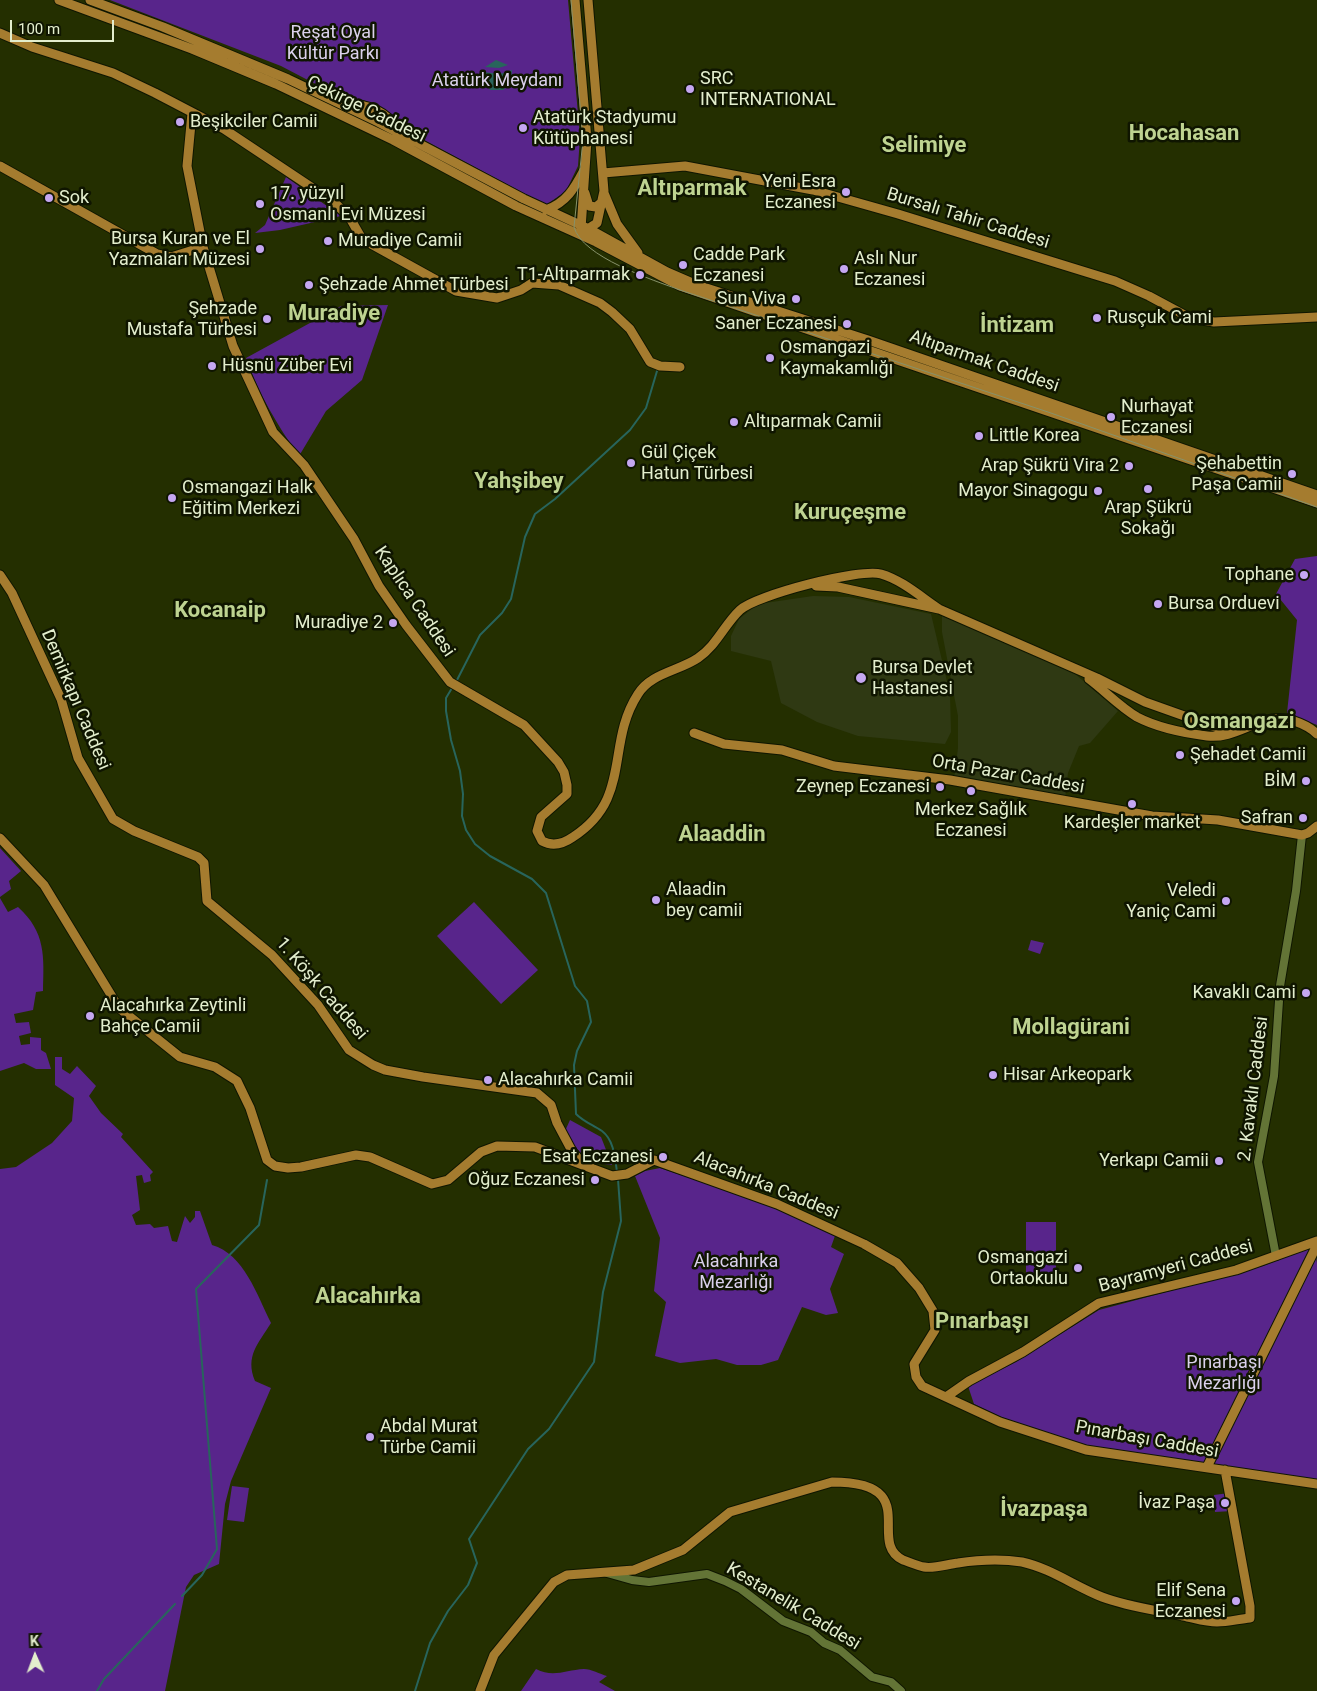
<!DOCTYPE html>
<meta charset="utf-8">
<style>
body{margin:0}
#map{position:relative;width:1317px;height:1691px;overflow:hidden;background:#242f00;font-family:Roboto,sans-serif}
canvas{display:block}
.north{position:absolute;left:10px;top:1631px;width:50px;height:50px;-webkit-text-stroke:4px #0f1500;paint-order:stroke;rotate:358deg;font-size:14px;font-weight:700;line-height:20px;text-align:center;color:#e3eecd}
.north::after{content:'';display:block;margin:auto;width:18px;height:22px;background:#e3eecd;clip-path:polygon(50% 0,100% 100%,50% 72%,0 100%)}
.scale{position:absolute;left:10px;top:20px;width:104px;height:22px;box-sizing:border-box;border:2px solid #e3eecd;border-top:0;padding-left:6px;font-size:15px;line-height:18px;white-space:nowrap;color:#e3eecd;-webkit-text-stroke:4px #0f1500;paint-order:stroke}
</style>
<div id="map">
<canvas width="1317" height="1691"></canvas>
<div class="north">K</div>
<div class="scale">100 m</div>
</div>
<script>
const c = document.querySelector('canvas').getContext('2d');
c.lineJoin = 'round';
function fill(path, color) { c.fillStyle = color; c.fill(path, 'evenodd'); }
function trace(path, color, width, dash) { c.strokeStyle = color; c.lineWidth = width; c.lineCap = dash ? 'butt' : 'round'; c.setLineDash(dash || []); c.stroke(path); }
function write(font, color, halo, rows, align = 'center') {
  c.font = font + ' Roboto,sans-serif'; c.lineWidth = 5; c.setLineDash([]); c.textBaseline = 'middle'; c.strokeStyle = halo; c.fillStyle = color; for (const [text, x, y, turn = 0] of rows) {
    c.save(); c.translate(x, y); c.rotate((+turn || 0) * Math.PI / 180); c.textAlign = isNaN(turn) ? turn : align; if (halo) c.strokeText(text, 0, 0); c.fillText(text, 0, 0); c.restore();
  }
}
const built = new Path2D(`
 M813 596 849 597 931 614 950 694 951 732 945 744 858 736 817 722 781 703 771 661 731 651V636L739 619 758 604Z
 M942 615 1074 673 1118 711 1090 743 1079 746 1068 773 1065 799 954 779 958 748V716L942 632Z`);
const green = new Path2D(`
 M110 0H568L580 137 578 166 566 191 546 205 398 126 390 114 377 105 363 100H346L281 66Z
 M286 177 341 216 280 230 255 233 265 225Z
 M388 305 362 380 326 411 299 456C277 425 259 394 246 358L341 306Z
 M1317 556V725L1287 713 1297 620 1276 594 1295 559Z
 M0 848 21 871 9 881 11 889 0 897Z
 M0 898 8 912 18 907C46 932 44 957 43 991L36 992 33 1010 14 1014 16 1023 29 1022 31 1033 19 1036 21 1045 30 1044V1037L41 1038V1050L46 1053 51 1069H36L24 1063 0 1071Z
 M474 902 538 970 501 1004 437 936Z
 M1031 940 1044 943 1040 954 1028 950Z
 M55 1057H62V1069L70 1074 77 1066 96 1086 89 1096 101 1113 123 1134 121 1137 153 1172 150 1175 151 1181 144 1183 142 1175 136 1176 140 1210 132 1215 136 1225 150 1224 154 1228 168 1226 172 1241 177 1242 185 1216 190 1223 195 1217V1211H200L212 1245C244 1254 257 1295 271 1323 258 1344 245 1356 255 1381L271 1388 231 1481 225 1504 219 1564 194 1575 186 1587 165 1691H0V1169L16 1167 52 1143 72 1121 74 1098 55 1085Z
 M570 1120 601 1137 612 1165C585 1163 579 1153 565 1131Z
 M660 1168 744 1196 836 1233 831 1247 844 1254 830 1289 838 1313 826 1315 802 1307 778 1360 761 1365H737L716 1359 680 1363 655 1356 666 1302 654 1291 660 1238 635 1176 645 1171Z
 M1026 1222H1056V1277H1026Z
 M1314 1246 1317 1263V1480L1088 1447 1001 1417 974 1404 968 1386 1016 1362 1099 1310 1263 1266Z
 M232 1486 249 1488 244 1522 227 1520Z
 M1229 1493 1232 1511 1215 1512 1214 1495Z
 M536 1669C553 1678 566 1670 584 1669 591 1669 600 1674 607 1676L599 1682 615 1691H521Z`);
const water = new Path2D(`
 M496 60 508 65 499 68 485 67Z
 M512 70 511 83 503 90H490L483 80V72L500 74Z`);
const stream = new Path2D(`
 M456 682 480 635 502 613 511 599 525 537 535 514 555 499 630 430 646 408 657 371
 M452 688 446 698V711L451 740 460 771 463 794 462 816 466 830 475 844 490 856 532 879 546 893 575 986 587 1001 591 1022 577 1051 574 1065 576 1114C584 1122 593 1125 602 1131 614 1140 615 1158 617 1172
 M182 1596 202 1575 217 1549 196 1289 259 1225 267 1180
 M97 1691 104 1679 175 1604
 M415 1691 430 1643 448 1611 468 1585 477 1563 469 1539 528 1449 549 1429 594 1362 603 1292 621 1221 618 1179`);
const minor = new Path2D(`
 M1276 1256 1258 1162 1274 1076 1280 986 1296 891 1302 835
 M607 1573 632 1580 649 1582 707 1574 725 1581 741 1589 783 1621 811 1632 824 1643 840 1650 872 1677 891 1682 901 1691`);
const major = new Path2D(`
 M59 0 192 49 276 84 393 140 516 206 596 242 680 286 1317 503
 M90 0 163 27 288 79 378 122 524 199 589 229 667 272 697 285 868 340 1317 495
 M575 0 587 140 581 229
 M0 33 32 47 113 73 155 93 224 129 335 203 350 218 362 239 456 291 497 298 521 290 532 283 559 285 600 303 612 312 630 329 650 362 660 366 680 367
 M343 103C372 105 383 110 402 132
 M192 113 187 166 203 247 233 346 273 432 304 465 354 539 379 586 406 625 450 682 524 725 558 762 564 772 567 785V794L541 817 537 831 542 841C553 847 563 844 573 837 633 798 605 745 638 694 651 673 679 671 698 658 717 645 724 625 740 610 756 595 860 568 881 574 902 580 921 597 939 609
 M0 166 157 254 171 257 203 247
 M603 173 685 166 813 190 898 214 1115 281 1149 296 1190 318 1214 322 1317 317
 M585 193 589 206 596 207 602 202
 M604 193 617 224 638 253
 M546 210C567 202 574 189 584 170
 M586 230 597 223 604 191 588 0
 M0 575 12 593 61 699 78 758 113 819 134 831 198 857 204 863 207 901 272 955 318 1005 349 1050 373 1065 385 1070 423 1077 537 1093 551 1105 557 1123 573 1153 584 1164
 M816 586 838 587 939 609 1097 678 1145 702 1218 728 1241 729
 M1089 679C1105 691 1120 707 1137 717 1158 728 1184 733 1207 736 1239 740 1262 710 1294 721 1303 724 1311 728 1317 734
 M694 733 724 744 782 750 834 766 950 780 1152 816 1218 820 1302 835 1308 833 1317 826
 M0 838 44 885 119 1008 180 1057 215 1067 237 1081 250 1108 267 1160 275 1166 288 1168 301 1167 356 1155 370 1157 432 1184 448 1180 481 1152 497 1146 535 1147 612 1176 627 1174 654 1160 777 1204 864 1244 897 1263 919 1288 933 1311 935 1330 914 1364 916 1377 922 1386 1000 1422 1086 1450 1317 1484
 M946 1397 969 1381 1023 1352 1099 1303 1236 1270 1317 1241
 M1207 1467 1317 1245
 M480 1691 494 1655 554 1582 567 1575 634 1570 683 1550 730 1512 832 1482C925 1482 865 1542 903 1560 909 1562 918 1566 924 1567 934 1569 948 1564 958 1563 978 1560 1002 1559 1022 1562 1050 1568 1076 1587 1102 1597 1129 1607 1156 1610 1183 1616 1194 1618 1205 1622 1217 1622 1228 1622 1239 1619 1250 1618V1606L1225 1470`);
const tram = new Path2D(`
 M571 0 583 140 574 227C582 257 653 280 680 290L1048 412 1317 507`);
const markers = [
 [690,89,5,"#c5a7f1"],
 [180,122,5,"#c5a7f1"],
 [523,128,5,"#c5a7f1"],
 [846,192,5,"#c5a7f1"],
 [49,198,5,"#c5a7f1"],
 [260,204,5,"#c5a7f1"],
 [328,241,5,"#c5a7f1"],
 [260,249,5,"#c5a7f1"],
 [683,265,5,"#c5a7f1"],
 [844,269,5,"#c5a7f1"],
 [640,275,5,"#c5a7f1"],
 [309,285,5,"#c5a7f1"],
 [796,299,5,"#c5a7f1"],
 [1097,318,5,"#c5a7f1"],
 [267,319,5,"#c5a7f1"],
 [847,324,5,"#c5a7f1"],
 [770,358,5,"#c5a7f1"],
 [212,366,5,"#c5a7f1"],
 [1111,417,5,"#c5a7f1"],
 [734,422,5,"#c5a7f1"],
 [979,436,5,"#c5a7f1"],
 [631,463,5,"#c5a7f1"],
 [1129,466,5,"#c5a7f1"],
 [1292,474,5,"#c5a7f1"],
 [1148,489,5,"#c5a7f1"],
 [1098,491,5,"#c5a7f1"],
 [172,498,5,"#c5a7f1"],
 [1304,575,5,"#c5a7f1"],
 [1158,604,5,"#c5a7f1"],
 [393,623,5,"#c5a7f1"],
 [861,678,6,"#c5a7f1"],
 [1180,755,5,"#c5a7f1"],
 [1306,781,5,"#c5a7f1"],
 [940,787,5,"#c5a7f1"],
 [971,791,5,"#c5a7f1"],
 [1132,804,5,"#c5a7f1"],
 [1303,818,5,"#c5a7f1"],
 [656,900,5,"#c5a7f1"],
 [1226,901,5,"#c5a7f1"],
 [1306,993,5,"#c5a7f1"],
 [90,1016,5,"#c5a7f1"],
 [993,1075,5,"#c5a7f1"],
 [488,1080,5,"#c5a7f1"],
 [663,1157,5,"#c5a7f1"],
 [1219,1161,5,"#c5a7f1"],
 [595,1180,5,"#c5a7f1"],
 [1078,1268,5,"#c5a7f1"],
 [370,1437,5,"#c5a7f1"],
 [1225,1503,5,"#c5a7f1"],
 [1236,1601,5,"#c5a7f1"]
];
const parkNames = [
 ["Reşat Oyal",333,33],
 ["Kültür Parkı",333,54],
 ["Atatürk Meydanı",497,81],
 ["Alacahırka",736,1262],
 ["Mezarlığı",736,1283],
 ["Pınarbaşı",1224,1363],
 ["Mezarlığı",1224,1384]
];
const poiNames = [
 ["SRC",700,79],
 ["INTERNATIONAL",700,100],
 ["Atatürk Stadyumu",533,118],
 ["Kütüphanesi",533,139],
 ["Beşikciler Camii",190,122],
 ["Yeni Esra",836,182,"right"],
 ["Eczanesi",836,203,"right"],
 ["17. yüzyıl",270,194],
 ["Osmanlı Evi Müzesi",270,215],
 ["Sok",59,198],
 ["Bursa Kuran ve El",250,239,"right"],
 ["Yazmaları Müzesi",250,260,"right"],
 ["Muradiye Camii",338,241],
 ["Cadde Park",693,255],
 ["Eczanesi",693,276],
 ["Aslı Nur",854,259],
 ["Eczanesi",854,280],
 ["T1-Altıparmak",630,275,"right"],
 ["Şehzade Ahmet Türbesi",319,285],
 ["Sun Viva",786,299,"right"],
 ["Şehzade",257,309,"right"],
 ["Mustafa Türbesi",257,330,"right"],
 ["Rusçuk Cami",1107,318],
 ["Saner Eczanesi",837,324,"right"],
 ["Osmangazi",780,348],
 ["Kaymakamlığı",780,369],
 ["Hüsnü Züber Evi",222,366],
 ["Nurhayat",1121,407],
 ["Eczanesi",1121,428],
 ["Altıparmak Camii",744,422],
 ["Little Korea",989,436],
 ["Gül Çiçek",641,453],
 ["Hatun Türbesi",641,474],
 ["Şehabettin",1282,464,"right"],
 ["Paşa Camii",1282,485,"right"],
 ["Arap Şükrü Vira 2",1119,466,"right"],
 ["Osmangazi Halk",182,488],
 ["Eğitim Merkezi",182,509],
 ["Mayor Sinagogu",1088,491,"right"],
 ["Arap Şükrü",1148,508,"center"],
 ["Sokağı",1148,529,"center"],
 ["Tophane",1294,575,"right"],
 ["Bursa Orduevi",1168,604],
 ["Muradiye 2",383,623,"right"],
 ["Bursa Devlet",872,668],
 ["Hastanesi",872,689],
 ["Şehadet Camii",1190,755],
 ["BİM",1296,781,"right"],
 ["Zeynep Eczanesi",930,787,"right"],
 ["Merkez Sağlık",971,810,"center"],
 ["Eczanesi",971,831,"center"],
 ["Safran",1293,818,"right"],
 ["Kardeşler market",1132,823,"center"],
 ["Alaadin",666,890],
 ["bey camii",666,911],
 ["Veledi",1216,891,"right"],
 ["Yaniç Cami",1216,912,"right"],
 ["Kavaklı Cami",1296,993,"right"],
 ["Alacahırka Zeytinli",100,1006],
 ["Bahçe Camii",100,1027],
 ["Hisar Arkeopark",1003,1075],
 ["Alacahırka Camii",498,1080],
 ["Esat Eczanesi",653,1157,"right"],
 ["Yerkapı Camii",1209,1161,"right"],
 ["Oğuz Eczanesi",585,1180,"right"],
 ["Osmangazi",1068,1258,"right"],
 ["Ortaokulu",1068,1279,"right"],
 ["Abdal Murat",380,1427],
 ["Türbe Camii",380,1448],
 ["İvaz Paşa",1215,1503,"right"],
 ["Elif Sena",1226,1591,"right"],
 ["Eczanesi",1226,1612,"right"]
];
const streetNames = [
 ["Çekirge Caddesi",366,110,26],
 ["Bursalı Tahir Caddesi",968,219,17],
 ["Altıparmak Caddesi",984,362,19],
 ["Kaplıca Caddesi",414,602,56],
 ["Demirkapı Caddesi",75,700,67],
 ["Orta Pazar Caddesi",1008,775,10],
 ["1. Köşk Caddesi",321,989,49],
 ["2. Kavaklı Caddesi",1254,1089,-83],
 ["Alacahırka Caddesi",766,1186,22],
 ["Bayramyeri Caddesi",1176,1267,-15],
 ["Pınarbaşı Caddesi",1147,1440,10],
 ["Kestanelik Caddesi",793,1607,31]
];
const districtNames = [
 ["Hocahasan",1184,134],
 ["Selimiye",924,146],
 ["Altıparmak",692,189],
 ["Muradiye",334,314],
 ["İntizam",1017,326],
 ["Yahşibey",519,482],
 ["Kuruçeşme",850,513],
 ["Kocanaip",220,611],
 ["Osmangazi",1239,722],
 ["Alaaddin",722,835],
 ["Mollagürani",1071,1028],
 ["Alacahırka",368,1297],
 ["Pınarbaşı",982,1322],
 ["İvazpaşa",1044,1510]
];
fill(built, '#2f3913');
fill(green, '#58258b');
fill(water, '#28655c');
trace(stream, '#28655c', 2);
trace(minor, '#0f1600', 10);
trace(major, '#0f1600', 11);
trace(minor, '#637436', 8);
trace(major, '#a57c2f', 9);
trace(tram, '#87926a', 1);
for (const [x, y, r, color] of markers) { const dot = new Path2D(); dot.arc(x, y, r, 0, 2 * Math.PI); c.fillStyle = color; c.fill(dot); trace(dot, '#0f1500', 2); }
write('18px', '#dbd1ec', '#0f1500', parkNames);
write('18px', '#e3eecd', '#0f1500', poiNames, 'left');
write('18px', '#e3eecd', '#0f1500', streetNames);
write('bold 22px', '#bed391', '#0f1500', districtNames);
</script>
